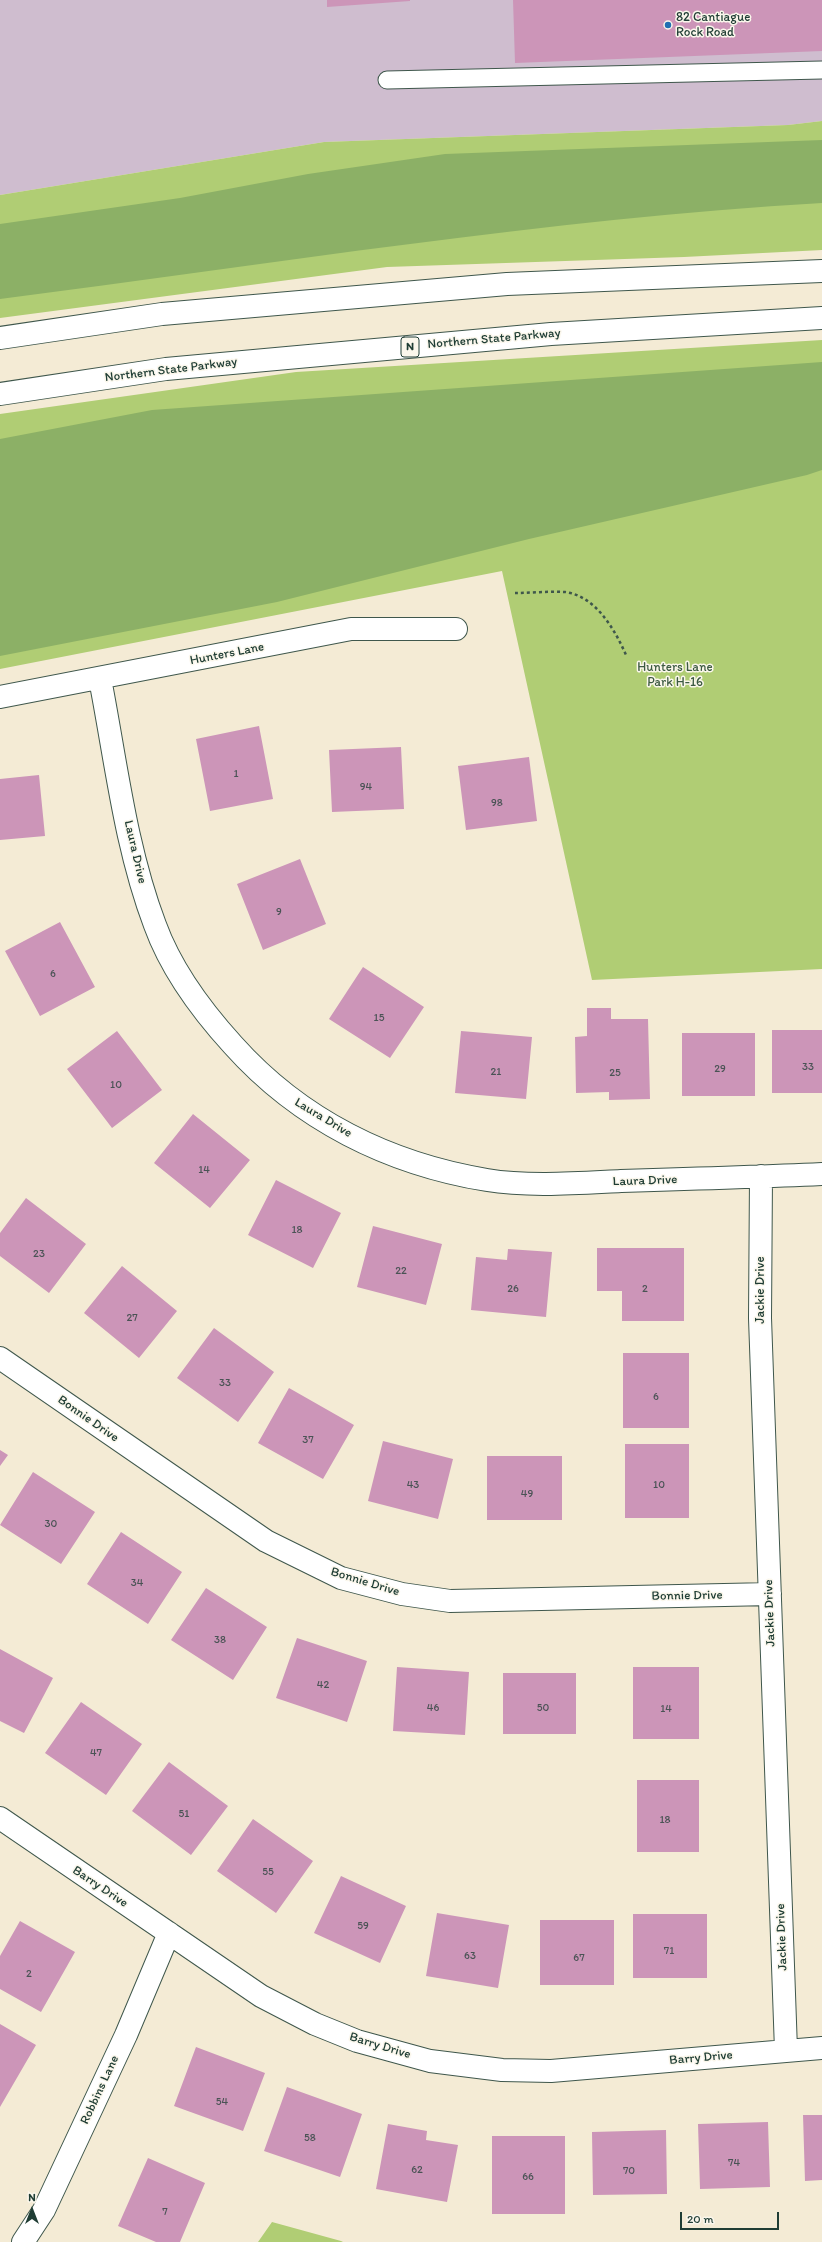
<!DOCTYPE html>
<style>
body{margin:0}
#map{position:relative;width:822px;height:2242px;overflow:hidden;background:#f4ebd5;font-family:Itim,sans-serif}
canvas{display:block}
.north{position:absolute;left:12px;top:2190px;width:40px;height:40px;-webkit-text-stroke:3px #fbf7ec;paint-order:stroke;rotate:0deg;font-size:11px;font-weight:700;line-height:16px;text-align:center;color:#1f3d34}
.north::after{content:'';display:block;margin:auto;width:14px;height:18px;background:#1f3d34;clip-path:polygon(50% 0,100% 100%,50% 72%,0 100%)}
.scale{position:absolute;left:680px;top:2212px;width:99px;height:18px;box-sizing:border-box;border:2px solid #1f3d34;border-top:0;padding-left:5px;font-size:12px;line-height:14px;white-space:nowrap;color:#1f3d34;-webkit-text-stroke:3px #fbf7ec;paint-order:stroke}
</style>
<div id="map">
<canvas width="822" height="2242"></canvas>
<div class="north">N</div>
<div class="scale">20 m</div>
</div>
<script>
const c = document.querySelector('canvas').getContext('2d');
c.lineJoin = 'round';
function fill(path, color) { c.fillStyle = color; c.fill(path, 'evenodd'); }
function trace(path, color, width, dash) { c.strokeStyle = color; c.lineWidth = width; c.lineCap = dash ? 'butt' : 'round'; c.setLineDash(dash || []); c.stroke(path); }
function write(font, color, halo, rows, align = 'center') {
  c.font = font + ' Itim,sans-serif'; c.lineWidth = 3; c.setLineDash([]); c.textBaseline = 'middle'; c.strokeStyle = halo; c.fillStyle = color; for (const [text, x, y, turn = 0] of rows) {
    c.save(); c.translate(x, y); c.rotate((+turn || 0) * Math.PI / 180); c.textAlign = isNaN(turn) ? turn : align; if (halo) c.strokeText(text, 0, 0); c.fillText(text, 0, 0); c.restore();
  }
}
const industrial = new Path2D(`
 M0 0H822V121L788 125 324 142 0 195Z`);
const green = new Path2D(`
 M822 121V250L684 257 387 267 0 318V195L324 142 788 125Z
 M822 340V969L592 980 502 571 0 669V414L296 372Z
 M272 2222 341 2241 343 2242H258Z`);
const forest = new Path2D(`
 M822 140V203C547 219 273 264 0 299V224L180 198 308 174 445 154Z
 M822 362V470L807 475 529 539 277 602 0 656V439L152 410Z`);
const building = new Path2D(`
 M327 0H410V1L327 7Z
 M513 0H822V51L515 63Z
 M259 726 273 799 210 811 196 739Z
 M401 747 404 809 332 812 329 750Z
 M529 757 537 821 466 830 458 766Z
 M39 775 45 836 0 840V779Z
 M300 859 326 924 263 950 237 884Z
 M60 922 95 987 40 1016 5 951Z
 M363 967 424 1007 390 1058 329 1019Z
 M587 1008H611V1019H648L650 1099 609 1100V1092L576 1093 575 1037 587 1036Z
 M772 1030H822V1093H772Z
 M117 1031 162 1090 112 1128 67 1069Z
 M461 1031 532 1037 526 1099 455 1093Z
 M682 1033H755V1096H682Z
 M193 1114 250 1160 210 1208 154 1163Z
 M276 1180 341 1213 313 1268 248 1235Z
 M26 1198 86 1244 49 1293 0 1256V1233Z
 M373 1226 442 1244 426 1305 357 1287Z
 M597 1248H684V1321H622V1291H597Z
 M508 1249 552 1252 546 1317 471 1310 476 1257 507 1260Z
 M122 1266 177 1311 139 1358 84 1313Z
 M214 1328 274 1372 238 1422 177 1378Z
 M623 1353H689V1428H623Z
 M289 1388 354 1425 323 1479 258 1443Z
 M383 1441 453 1459 438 1519 368 1501Z
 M625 1444H689V1518H625Z
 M0 1450 8 1455 0 1466Z
 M487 1456H562V1520H487Z
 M33 1472 95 1512 61 1564 0 1525Z
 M121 1532 182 1572 148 1624 87 1584Z
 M206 1588 267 1627 233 1680 171 1640Z
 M297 1638 367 1661 347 1722 276 1698Z
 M0 1649 53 1678 24 1733 0 1721Z
 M397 1667 469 1672 465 1735 393 1731Z
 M633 1667H699V1739H633Z
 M503 1673H576V1734H503Z
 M81 1702 142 1744 106 1795 45 1753Z
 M169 1762 228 1806 191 1855 132 1811Z
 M637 1780H699V1852H637Z
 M253 1819 313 1861 276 1913 217 1871Z
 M341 1876 406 1906 380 1963 314 1933Z
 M437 1913 509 1925 498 1988 426 1976Z
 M633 1914H707V1978H633Z
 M540 1920H614V1985H540Z
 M20 1921 75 1952 41 2012 0 1989V1956Z
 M0 2024 36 2045 0 2107Z
 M196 2047 265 2073 243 2131 174 2106Z
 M287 2087 362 2114 340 2177 264 2151Z
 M803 2115H822V2180L805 2181Z
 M768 2122 770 2187 700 2189 698 2124Z
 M388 2124 427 2131 426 2140 458 2145 447 2202 376 2189Z
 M666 2130 667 2194 593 2195 592 2132Z
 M492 2136H565V2214H492Z
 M148 2158 205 2183 180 2242H156L118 2226Z`);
const path = new Path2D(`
 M515 593C531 593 549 591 565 592 596 596 615 630 626 655`);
const service = new Path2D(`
 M387 80 822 70`);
const minor = new Path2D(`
 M100 679C116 761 125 846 155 925 171 969 202 1011 233 1045 300 1120 389 1164 487 1180 528 1187 580 1183 621 1181 688 1179 755 1177 822 1174
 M0 697 351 629H456
 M761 1176 760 1318 786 2050
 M0 1358 266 1541 341 1578 402 1594 450 1601 770 1594
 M0 1818 261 1996 315 2024 357 2041 430 2061 502 2070 551 2071 822 2048
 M23 2242 44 2210 126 2035 169 1933`);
const motorway = new Path2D(`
 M0 338 162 314 507 284 822 271
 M0 394 166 369 551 334 822 318`);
const markers = [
 [668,25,4,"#1f6fb2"]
];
const numberNames = [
 ["1",236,774],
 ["94",366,787],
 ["98",497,803],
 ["9",279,912],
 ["6",53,974],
 ["15",379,1018],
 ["33",808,1067],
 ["29",720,1069],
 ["21",496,1072],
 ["25",615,1073],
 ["10",116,1085],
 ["14",204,1170],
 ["18",297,1230],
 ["23",39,1254],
 ["22",401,1271],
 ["26",513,1289],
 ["2",645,1289],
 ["27",132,1318],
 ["33",225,1383],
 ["6",656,1397],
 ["37",308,1440],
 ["43",413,1485],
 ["10",659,1485],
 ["49",527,1494],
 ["30",51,1524],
 ["34",137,1583],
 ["38",220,1640],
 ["42",323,1685],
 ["46",433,1708],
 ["50",543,1708],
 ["14",666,1709],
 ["47",96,1753],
 ["51",184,1814],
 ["18",665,1820],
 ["55",268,1872],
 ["59",363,1926],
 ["71",669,1951],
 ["63",470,1956],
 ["67",579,1958],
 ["2",29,1974],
 ["54",222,2102],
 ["58",310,2138],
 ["74",734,2163],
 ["62",417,2170],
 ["70",629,2171],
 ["66",528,2177],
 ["7",165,2212]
];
const shields = [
 [410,347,18]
];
const shieldNames = [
 ["N",410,347]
];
const poiNames = [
 ["82 Cantiague",676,18],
 ["Rock Road",676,33]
];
const streetNames = [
 ["Northern State Parkway",494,339,-5],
 ["Northern State Parkway",171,370,-7],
 ["Hunters Lane",227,654,-11],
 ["Laura Drive",135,852,77],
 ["Laura Drive",323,1118,31],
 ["Laura Drive",645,1181,-2],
 ["Jackie Drive",761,1290,-90],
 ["Bonnie Drive",88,1419,35],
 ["Bonnie Drive",365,1582,17],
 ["Bonnie Drive",687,1596,-1],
 ["Jackie Drive",770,1613,-92],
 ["Barry Drive",100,1887,34],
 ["Jackie Drive",782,1937,-92],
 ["Barry Drive",380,2046,17],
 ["Barry Drive",701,2058,-5],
 ["Robbins Lane",100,2090,-65]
];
const parkNames = [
 ["Hunters Lane",675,668],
 ["Park H-16",675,683]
];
fill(industrial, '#cfbdcf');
fill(green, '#b0cd74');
fill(forest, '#8cb066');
fill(building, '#cc95b8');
trace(service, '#3f574c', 19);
trace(minor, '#3f574c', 24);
trace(motorway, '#3f574c', 24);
trace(path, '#3f574c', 2.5, [3, 3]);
trace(service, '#fff', 17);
trace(minor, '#fff', 22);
trace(motorway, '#fff', 22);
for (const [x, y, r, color] of markers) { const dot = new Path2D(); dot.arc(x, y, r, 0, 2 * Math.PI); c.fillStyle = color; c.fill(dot); trace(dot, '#fbf7ec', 1.5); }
write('11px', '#4a5355', null, numberNames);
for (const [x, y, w] of shields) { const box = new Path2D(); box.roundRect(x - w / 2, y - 10, w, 20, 3); c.fillStyle = '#fbf7ec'; c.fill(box); trace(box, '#1f3d34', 1); }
write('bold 12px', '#1f3d34', null, shieldNames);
write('13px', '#1f3d34', '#fbf7ec', poiNames, 'left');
write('13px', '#1f3d34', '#fbf7ec', streetNames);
write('13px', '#3c5a41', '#fbf7ec', parkNames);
</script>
